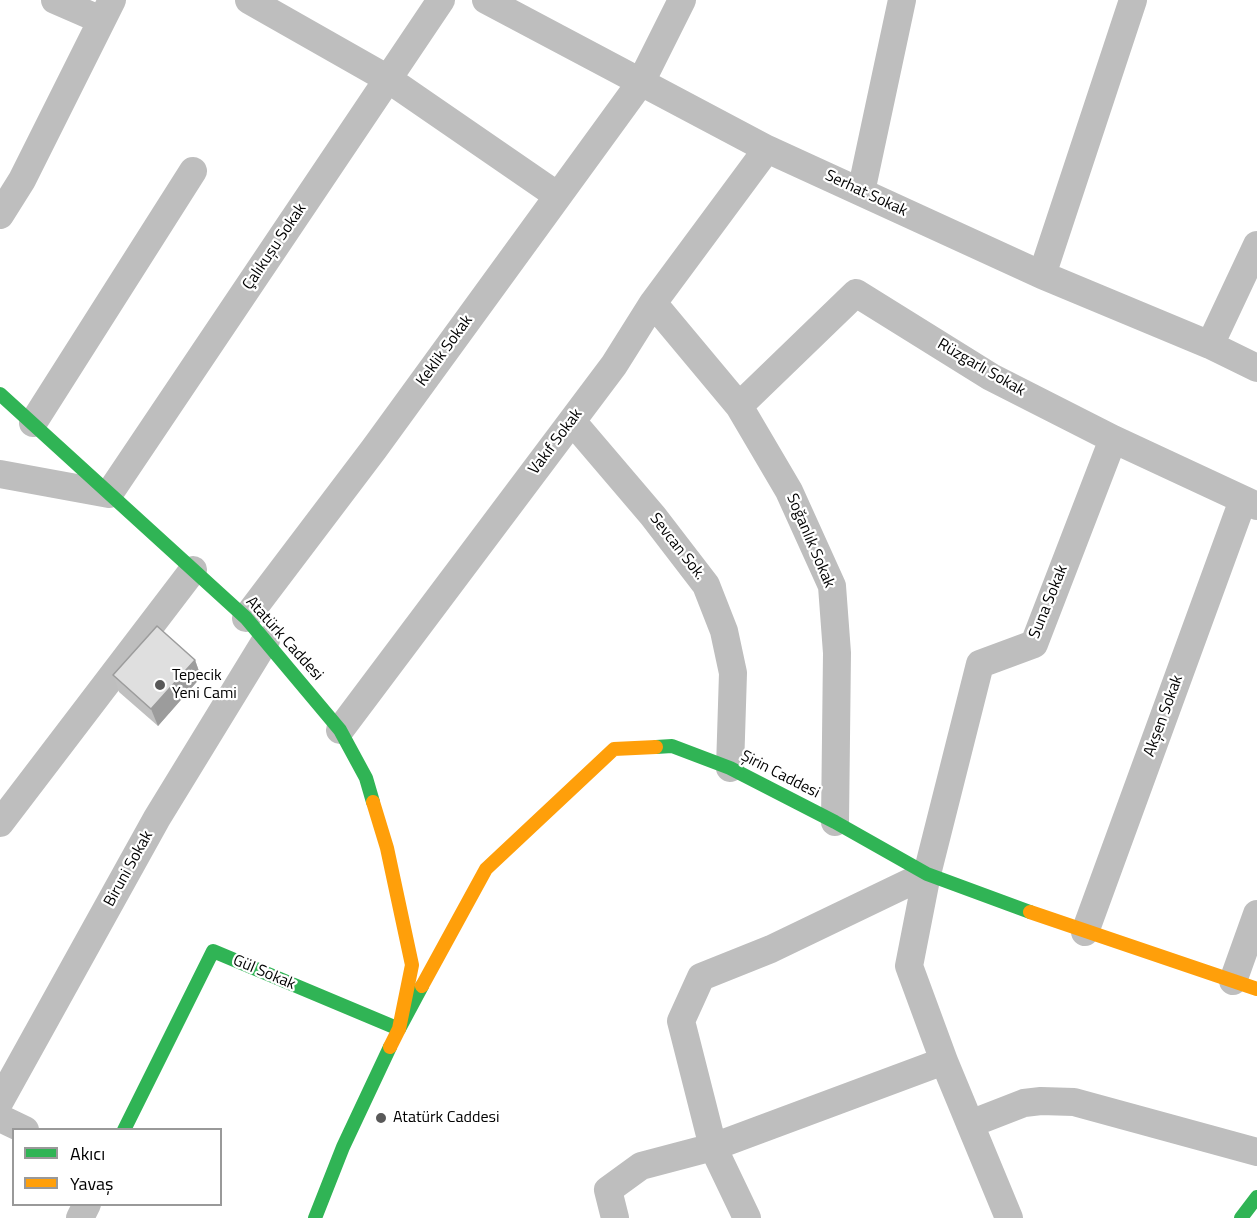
<!DOCTYPE html>
<meta charset="utf-8">
<style>
body{margin:0}
#map{position:relative;width:1257px;height:1218px;overflow:hidden;background:#fff;font-family:"Titillium Web",sans-serif}
canvas{display:block}
.legend{position:absolute;left:12px;top:1128px;width:210px;height:78px;box-sizing:border-box;background:#fff;border:2px solid #999;margin:0;padding:8px 10px;list-style:none;font-size:18px;color:#000}
.legend li{display:flex;align-items:center;gap:12px;height:30px}
.legend b{width:30px;border:2px solid #999}
</style>
<div id="map">
<canvas width="1257" height="1218"></canvas>
<ul class="legend">
<li><b style="height:8px;background:#30b455"></b>Akıcı</li>
<li><b style="height:8px;background:#ff9f0a"></b>Yavaş</li>
</ul>
</div>
<script>
const c = document.querySelector('canvas').getContext('2d');
c.lineJoin = 'round';
function trace(path, color, width, dash) { c.strokeStyle = color; c.lineWidth = width; c.lineCap = dash ? 'butt' : 'round'; c.setLineDash(dash || []); c.stroke(path); }
function fill(path, color) { c.fillStyle = color; c.fill(path, 'evenodd'); }
function write(font, color, halo, rows, align = 'center') {
  c.font = font + ' "Titillium Web",sans-serif'; c.lineWidth = 4.5; c.setLineDash([]); c.textBaseline = 'middle'; c.strokeStyle = halo; c.fillStyle = color; for (const [text, x, y, turn = 0] of rows) {
    c.save(); c.translate(x, y); c.rotate((+turn || 0) * Math.PI / 180); c.textAlign = isNaN(turn) ? turn : align; if (halo) c.strokeText(text, 0, 0); c.fillText(text, 0, 0); c.restore();
  }
}
const street = new Path2D(`
 M55 0 101 20
 M249 0 388 79 558 196
 M486 0 767 149 1042 275 1210 345 1257 368
 M861 192 902 0
 M0 215 22 180 112 0
 M1042 275 1133 0
 M653 303 739 406 789 491 832 586 837 653 835 822
 M1210 345 1257 245
 M739 406 856 293 991 377 1113 439 1257 506
 M572 421 653 516 706 585 724 631 733 673 730 768
 M33 423 193 171
 M0 474 109 494 441 0
 M246 618 374 449 641 82 682 0
 M340 730 614 365 653 303 767 149
 M0 823 193 570
 M1085 932 1243 500
 M1233 981 1257 914
 M0 1101 157 818 266 640
 M0 1118 25 1130
 M970 1124 1024 1103 1041 1101 1074 1102 1257 1152
 M80 1218 87 1204
 M615 1218 608 1190 641 1166 713 1147 944 1061
 M747 1218 713 1147 681 1021 701 977 771 949 927 874
 M1009 1218 944 1061 909 966 927 874 980 664 1034 644 1113 439`);
const fast = new Path2D(`
 M0 394 246 618 340 730 366 778 373 802
 M656 747 672 746 730 768 835 822 927 874 1030 912
 M124 1130 213 951 399 1029 422 986
 M315 1218 343 1147 390 1047
 M1241 1218 1257 1197`);
const slow = new Path2D(`
 M373 802 387 848 412 965 399 1029 390 1047
 M1030 912 1257 989
 M422 986 486 869 614 749 656 747`);
const wall = new Path2D(`
 M195 660 201 677 158 726 119 692 113 675Z`);
const shadedWall = new Path2D(`
 M195 660 201 677 158 726 151 709Z`);
const building = new Path2D(`
 M157 626 195 660 151 709 113 675Z`);
const markers = [
 [160,685,6,"#595959"],
 [381,1118,6,"#595959"]
];
const streetNames = [
 ["Serhat Sokak",866,194,25],
 ["Çalıkuşu Sokak",275,247,-56],
 ["Keklik Sokak",445,351,-54],
 ["Rüzgarlı Sokak",981,368,30],
 ["Vakıf Sokak",556,442,-53],
 ["Soğanlık Sokak",810,541,67],
 ["Sevcan Sok.",677,547,52],
 ["Suna Sokak",1049,602,-68],
 ["Atatürk Caddesi",284,639,48],
 ["Akşen Sokak",1164,716,-70],
 ["Şirin Caddesi",780,775,27],
 ["Biruni Sokak",129,869,-61],
 ["Gül Sokak",264,973,23]
];
const poiNames = [
 ["Tepecik",172,676],
 ["Yeni Cami",172,694],
 ["Atatürk Caddesi",393,1118]
];
trace(street, '#bebebe', 28);
trace(fast, '#30b455', 14);
trace(slow, '#ff9f0a', 14);
fill(wall, '#c0c0c0');
fill(shadedWall, '#9c9c9c');
fill(building, '#dfdfdf');
trace(building, '#9c9c9c', 1.5);
for (const [x, y, r, color] of markers) { const dot = new Path2D(); dot.arc(x, y, r, 0, 2 * Math.PI); c.fillStyle = color; c.fill(dot); trace(dot, '#fff', 2); }
write('16px', '#000', '#fff', streetNames);
write('16px', '#000', '#fff', poiNames, 'left');
</script>
